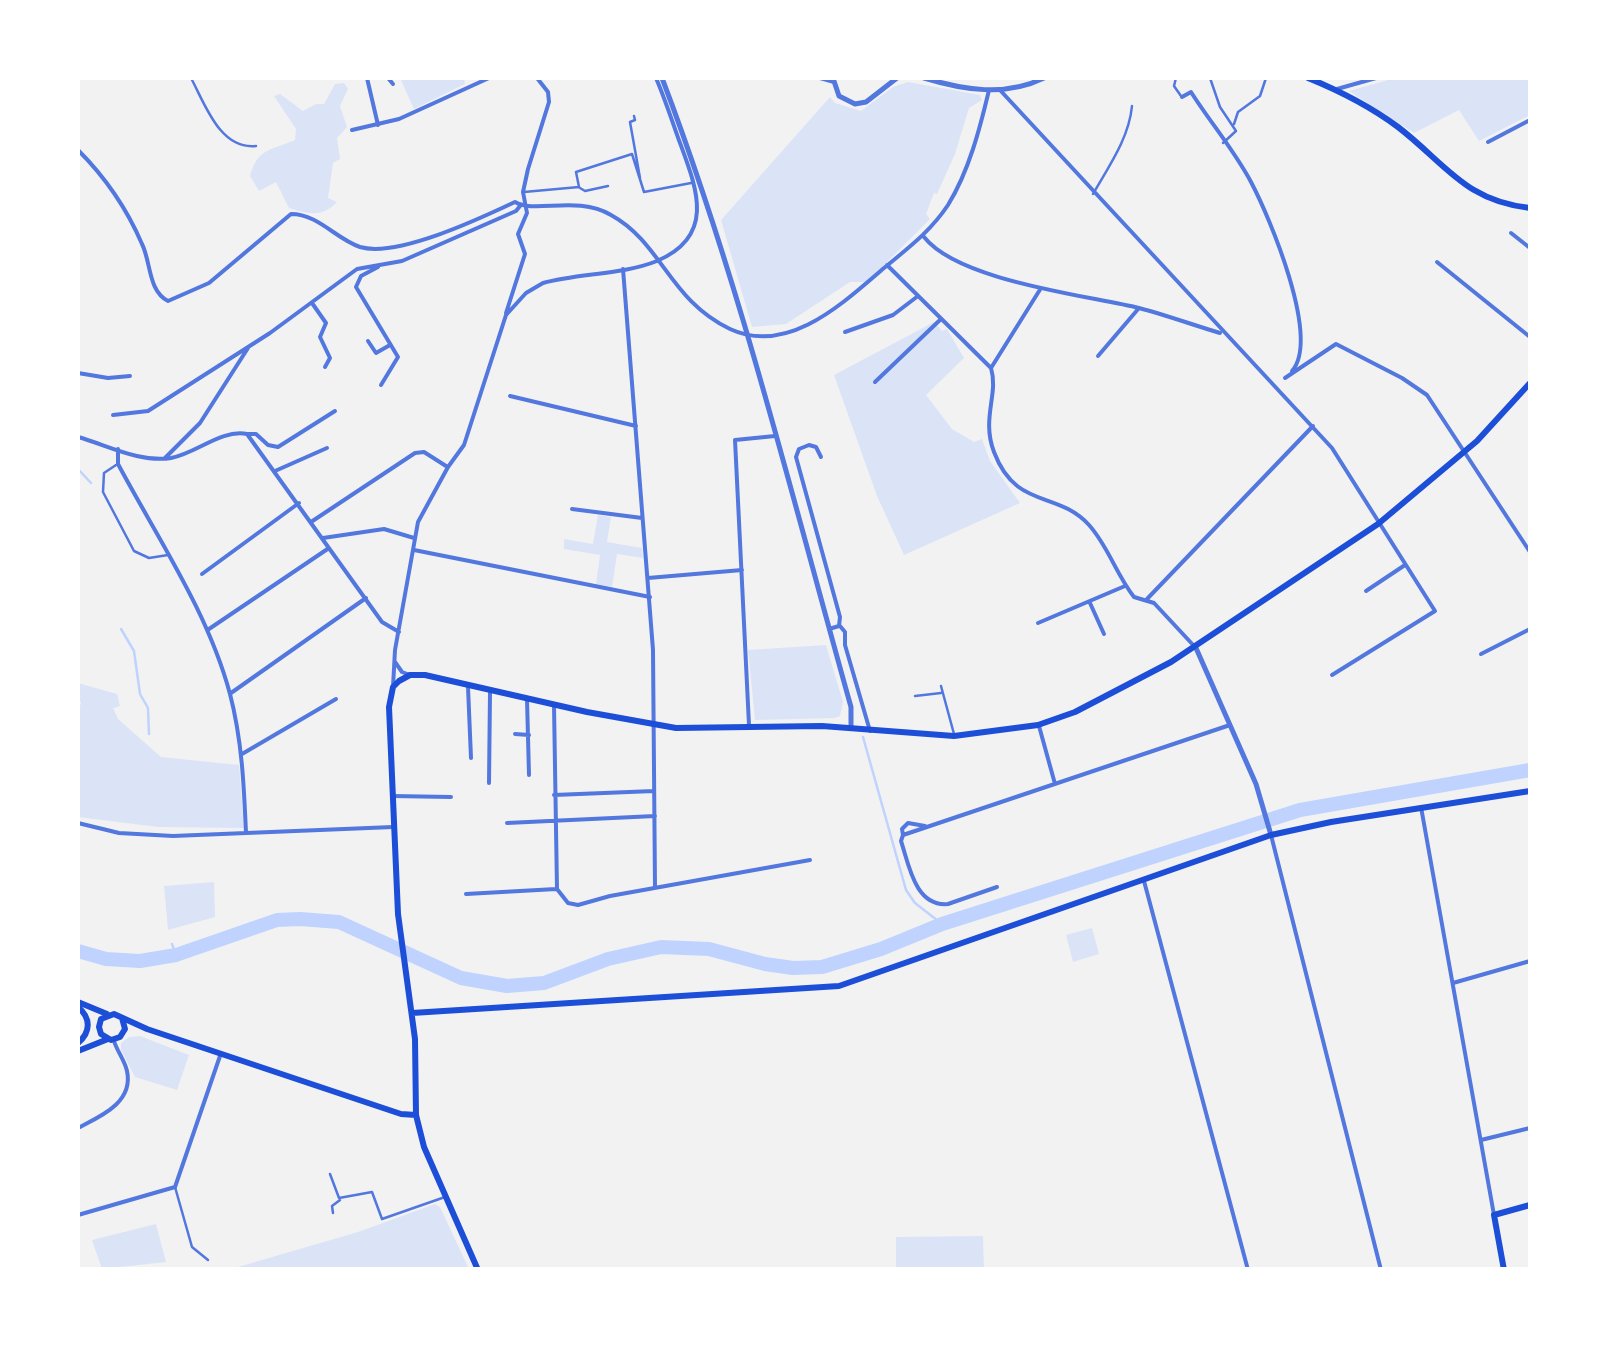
<!DOCTYPE html>
<style>
body{margin:0}
#map{position:relative;width:1608px;height:1347px;overflow:hidden;background:#f2f2f2;font-family:"Roboto Condensed",sans-serif}
canvas{display:block}
.frame{position:absolute;inset:0;border:80px solid #fff;pointer-events:none}
</style>
<div id="map">
<canvas width="1608" height="1347"></canvas>
<div class="frame"></div>
</div>
<script>
const c = document.querySelector('canvas').getContext('2d');
c.lineJoin = 'round';
function fill(path, color) { c.fillStyle = color; c.fill(path, 'evenodd'); }
function trace(path, color, width, dash) { c.strokeStyle = color; c.lineWidth = width; c.lineCap = dash ? 'butt' : 'round'; c.setLineDash(dash || []); c.stroke(path); }
const green = new Path2D(`
 M400 78H464L465 84 414 109Z
 M1395 78H1530V115L1479 141 1459 110 1414 133 1349 91Z
 M908 82 980 95 982 100 969 108 955 154 937 194 934 193 926 214 930 219 867 282H850L786 324 752 327 721 220 830 97 835 103 861 111 893 87Z
 M344 83 348 89 340 106 347 127 337 138 340 159 333 163 328 198 337 202C322 218 308 214 289 208L276 182 259 191 250 176C257 148 272 150 295 140L296 129 274 96 280 94 303 111 316 104H324L335 84Z
 M934 322 942 331 947 329 964 358 926 395 952 429 974 442 982 439 990 461 1020 503 904 555 877 496 834 375Z
 M598 515 611 517 607 542 642 548 643 558 617 554 612 587 596 584 600 555 564 549V539L593 544Z
 M826 645 843 702 840 716 835 718 755 720 748 650Z
 M78 683 117 694 120 706 113 708 118 719 161 757 239 765 244 828 158 827 78 817V714L81 702 78 700Z
 M214 882 215 917 168 930 164 886Z
 M1092 928 1099 954 1073 962 1066 935Z
 M140 1036 189 1055 177 1090 135 1077 121 1050V1043L129 1037Z
 M435 1204 440 1207 469 1269H231L358 1232Z
 M156 1224 166 1262 102 1269 92 1240Z
 M983 1236 984 1269H896V1237Z`);
const stream = new Path2D(`
 M78 469 91 483
 M121 629 134 651 140 694 148 708 149 734
 M863 737 906 890 915 903 942 924
 M172 944 176 955`);
const river = new Path2D(`
 M78 951 106 959 140 961 176 955 277 920 300 919 339 922 461 978 507 986 544 983 608 959 661 947 709 949 765 964 793 968 822 967 881 949 942 924 1300 810 1530 770`);
const service = new Path2D(`
 M191 78C205 104 220 150 256 146
 M1176 78 1174 86 1181 96
 M1210 78 1220 107 1236 131 1223 143
 M634 116 635 120 630 122 640 178
 M1234 124 1238 112 1260 96 1266 78
 M580 188 585 191 608 186
 M524 192 579 187 576 172 632 154 644 192 691 183
 M1093 194C1109 166 1129 138 1132 106
 M116 465 104 473 103 492 134 551 149 558 168 555
 M941 686 954 734
 M915 696 941 693
 M330 1174 339 1198 372 1192 382 1219 445 1197
 M175 1187 192 1247 208 1260
 M333 1213 332 1206 340 1200`);
const minor = new Path2D(`
 M367 78 378 125
 M388 78 393 84
 M820 78 834 82
 M999 89 1332 448 1435 611 1332 675
 M1337 89 1376 78
 M1182 97 1191 92C1210 122 1234 150 1251 182 1269 216 1321 338 1292 371
 M352 130 399 119 489 78
 M1488 142 1530 120
 M78 150C104 176 127 209 142 244 151 262 148 291 168 301L209 283 291 214C318 214 336 239 360 247 397 258 481 218 515 202 535 214 577 195 611 215 662 243 669 300 730 329 788 356 843 303 884 268 908 248 930 232 948 205 969 171 980 128 989 90
 M1511 233 1530 248
 M924 237C959 281 1085 295 1139 308 1166 315 1193 325 1220 333
 M1437 262 1530 337
 M887 265 991 368C999 394 981 418 994 452 1016 510 1057 490 1089 525 1108 546 1116 574 1134 597L1154 603 1195 647
 M378 267 361 276 356 287 398 357 381 385
 M623 269 653 650 655 888
 M312 303 326 323 320 337 330 358 325 367
 M506 313 525 254 518 234 527 213 523 192 528 169 549 102 548 92 537 78
 M845 332 893 315 918 296
 M368 341 376 353 390 345
 M1098 356 1139 308
 M991 368 1041 288
 M78 373 108 378 130 376
 M1285 378 1336 344 1402 378 1427 395 1530 552
 M875 382 941 319
 M510 396 636 426
 M113 415 148 411 270 333 357 269 402 261 516 211 520 206
 M247 434H256L268 445 278 447 335 411
 M78 437C107 445 140 463 171 458 197 453 221 429 247 434L382 622 399 632
 M118 449V464C158 539 208 612 230 694 242 740 244 786 246 833
 M821 457 816 447 809 445 799 449 796 457 840 617 839 626 829 629
 M165 458 200 423 248 348
 M275 471 327 448
 M572 509 642 518
 M311 522 415 453 424 452 446 466
 M323 538 384 529 414 538
 M414 550 650 597
 M202 574 299 503
 M648 578 742 570
 M1366 591 1405 565
 M1147 599 1313 426
 M1090 603 1104 634
 M1038 623 1125 586
 M840 626 845 632V645L870 731
 M209 629 329 548
 M1481 654 1530 629
 M395 662 402 672 410 675
 M393 687 395 650 418 522 448 467 464 445 506 315 526 293 543 283C579 273 622 275 657 261 716 236 697 189 680 143 672 121 665 99 656 78
 M468 687 471 758
 M231 693 366 598
 M527 699 529 775
 M554 705 557 889 568 903 578 905 610 896 810 860
 M749 725 735 440 775 436
 M1039 726 1055 784
 M515 734 529 735
 M242 754 336 699
 M489 783 490 693
 M554 795 654 791
 M392 796 451 797
 M1421 807 1494 1215
 M78 823 119 833 173 836 393 827
 M507 823 655 816
 M925 826 908 823 902 829 903 835 915 831 1230 725
 M903 835 901 841C909 865 915 907 948 904L997 887
 M1271 835 1381 1270
 M1144 881 1248 1270
 M466 894 556 889
 M1453 983 1530 961
 M78 1128C99 1117 134 1103 127 1071 125 1061 117 1051 114 1041
 M1481 1140 1530 1128
 M78 1215 175 1187 220 1056`);
const tertiary = new Path2D(`
 M662 78C740 283 792 497 851 707V728
 M833 78 839 96 855 104 866 102 897 78
 M924 78C964 90 1005 97 1044 78
 M1196 648 1256 784 1271 835`);
const secondary = new Path2D(`
 M1308 78C1340 91 1371 107 1398 127 1446 164 1465 201 1530 208
 M78 1002 107 1014
 M78 1007C91 1018 91 1032 78 1043
 M412 1013 839 986 1271 835 1331 822 1530 791
 M122 1018 125 1029 120 1037 111 1040 101 1034 99 1027 101 1019 114 1014 147 1029 401 1114 416 1115
 M78 1051 108 1039
 M478 1270 424 1147 416 1115 415 1039 398 914 389 707 393 687 399 681 410 675H425L587 712 676 728 822 726 954 736 1038 725 1075 712 1171 662 1378 524 1477 441 1530 383
 M1504 1270 1494 1215 1530 1205`);
fill(green, '#dbe4f7');
trace(stream, '#bfd3fe', 2.5);
trace(river, '#bfd3fe', 14);
trace(service, '#5277de', 2.5);
trace(minor, '#5277de', 4);
trace(tertiary, '#5277de', 5);
trace(secondary, '#1d4ed8', 6);
</script>
